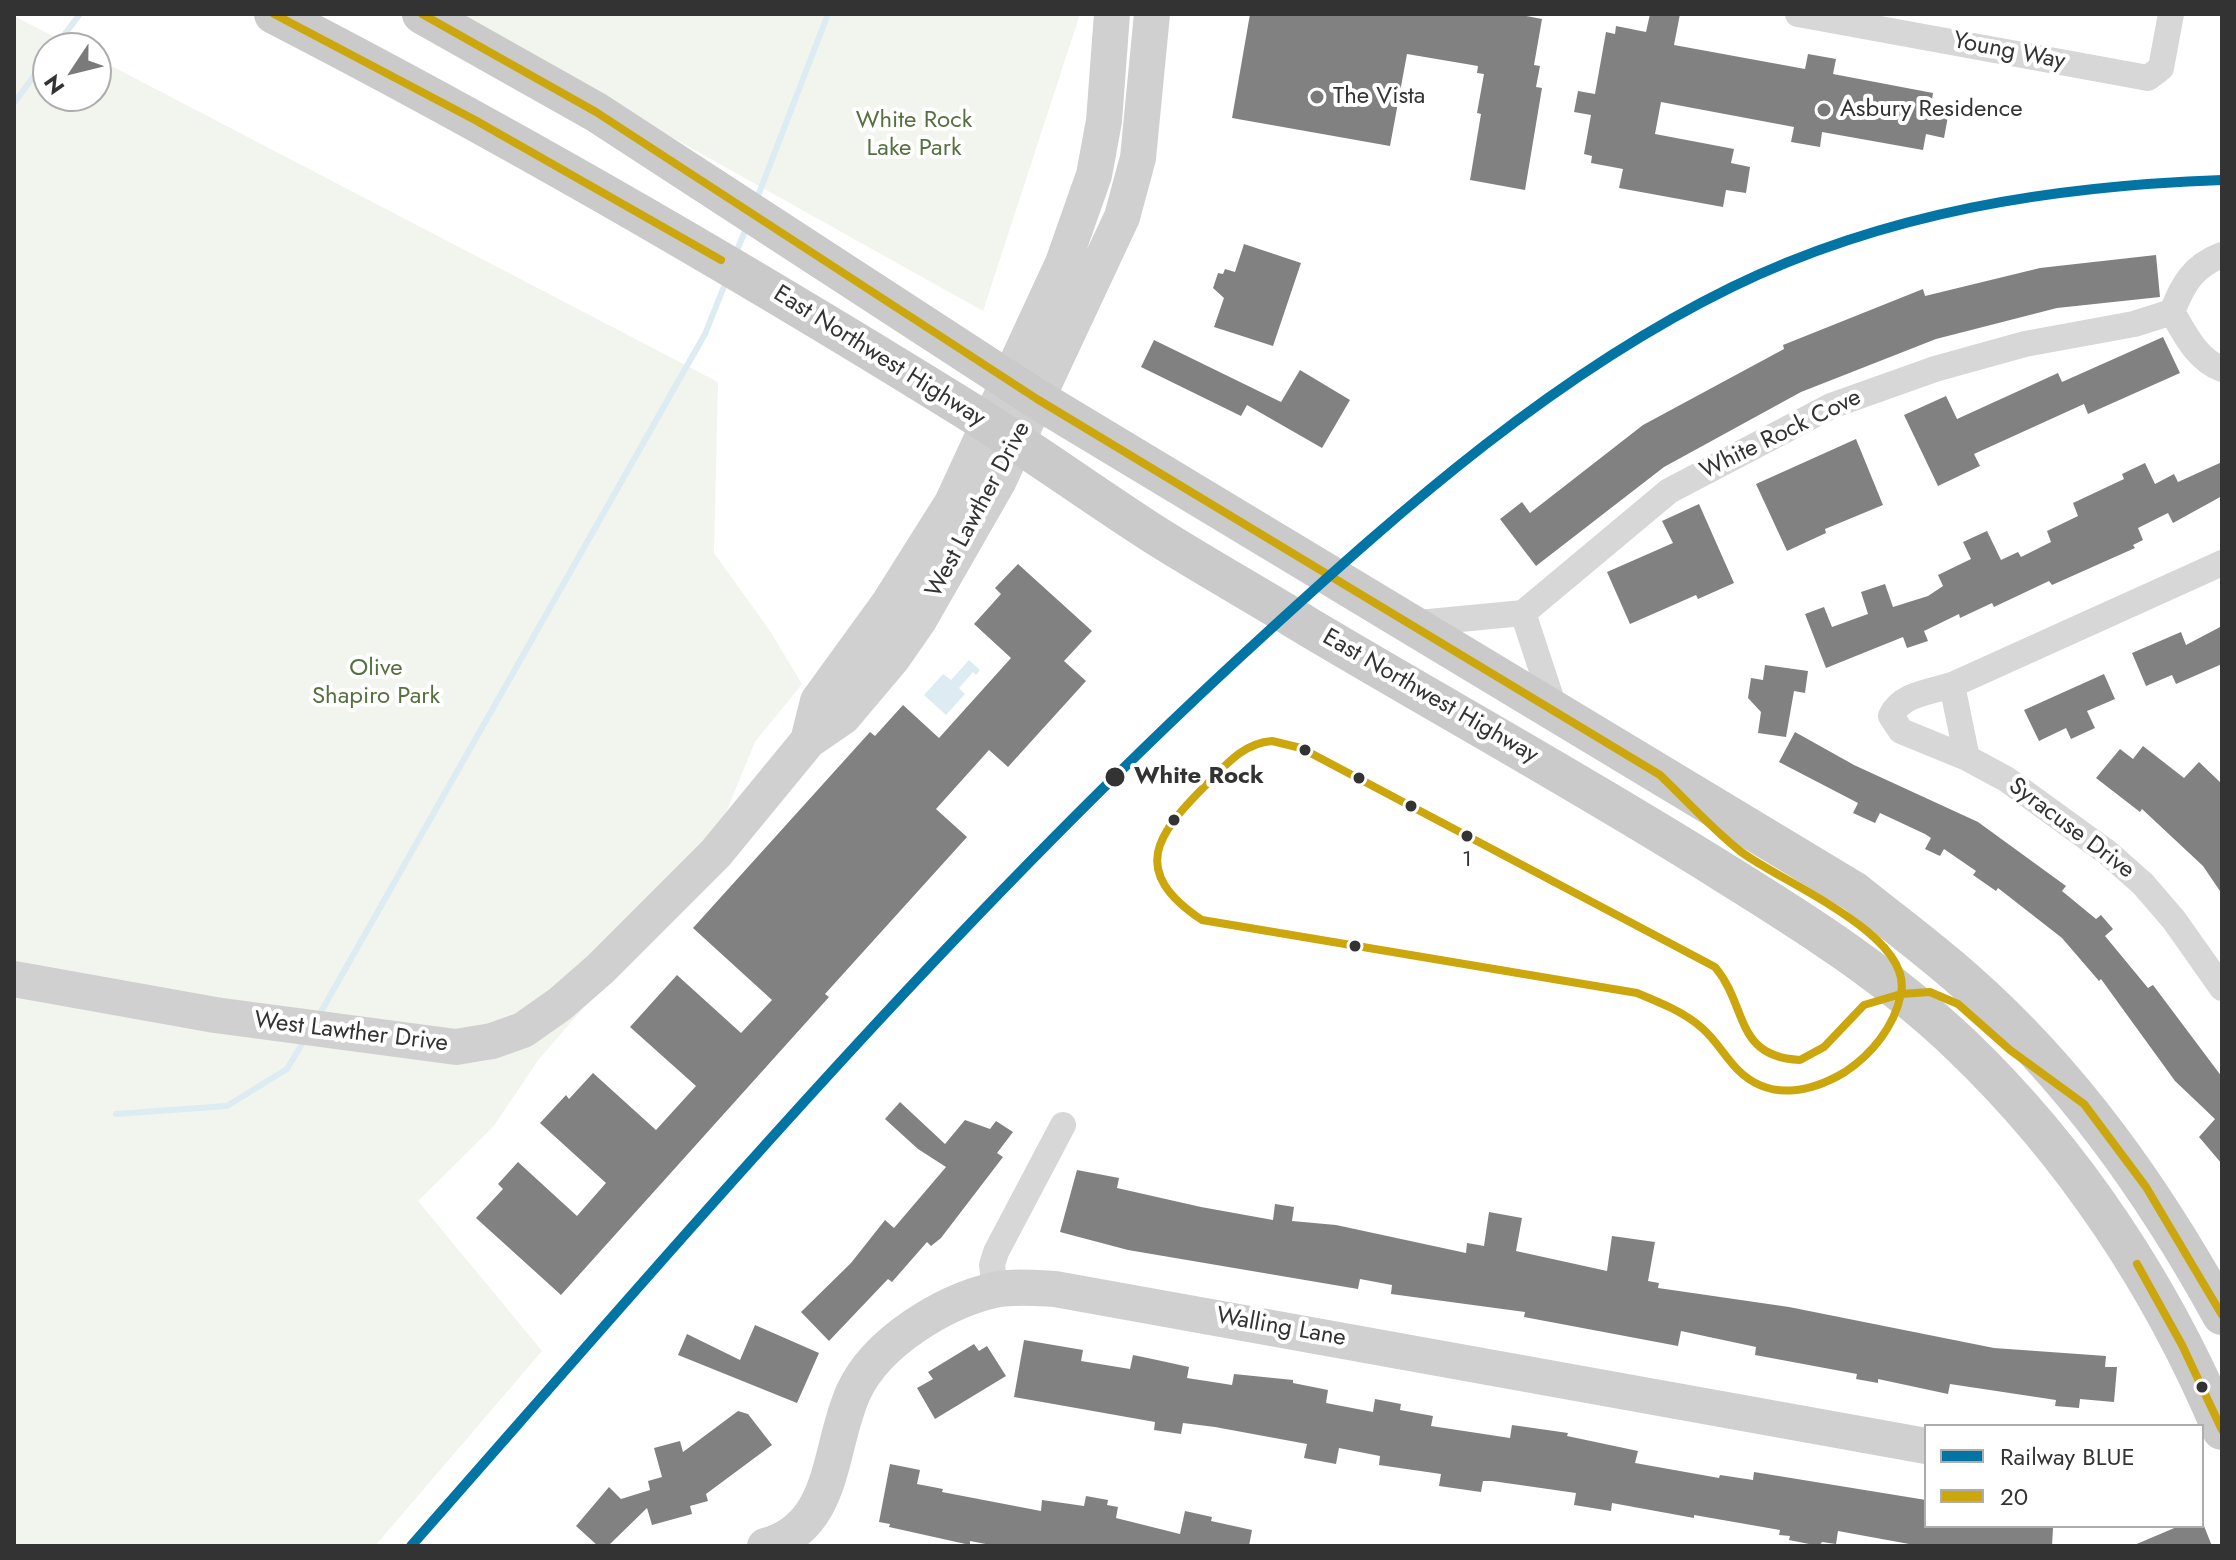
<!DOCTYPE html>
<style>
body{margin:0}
#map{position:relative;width:2236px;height:1560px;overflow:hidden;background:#fff;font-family:Jost,sans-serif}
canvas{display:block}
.frame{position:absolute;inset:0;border:16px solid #333;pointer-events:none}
.legend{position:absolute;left:1924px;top:1424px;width:280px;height:104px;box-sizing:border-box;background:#fff;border:2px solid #adadad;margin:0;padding:10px 14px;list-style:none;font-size:24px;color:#333}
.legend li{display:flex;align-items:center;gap:16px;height:40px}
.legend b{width:40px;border:2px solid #adadad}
.north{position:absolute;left:32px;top:32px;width:80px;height:80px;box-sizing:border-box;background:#fff;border:2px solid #adadad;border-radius:50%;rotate:235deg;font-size:22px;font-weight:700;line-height:32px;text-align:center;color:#333}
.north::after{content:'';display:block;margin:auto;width:28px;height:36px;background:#7a7a7a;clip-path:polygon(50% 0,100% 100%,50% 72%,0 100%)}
</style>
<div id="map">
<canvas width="2236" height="1560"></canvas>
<div class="frame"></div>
<ul class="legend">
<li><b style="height:10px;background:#0275a4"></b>Railway BLUE</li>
<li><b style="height:10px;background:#cca60d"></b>20</li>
</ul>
<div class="north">N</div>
</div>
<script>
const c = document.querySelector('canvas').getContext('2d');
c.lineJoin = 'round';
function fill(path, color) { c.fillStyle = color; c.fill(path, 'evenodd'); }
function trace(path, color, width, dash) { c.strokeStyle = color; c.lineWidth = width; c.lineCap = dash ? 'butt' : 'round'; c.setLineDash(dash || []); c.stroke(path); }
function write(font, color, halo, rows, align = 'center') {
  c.font = font + ' Jost,sans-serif'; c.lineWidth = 8; c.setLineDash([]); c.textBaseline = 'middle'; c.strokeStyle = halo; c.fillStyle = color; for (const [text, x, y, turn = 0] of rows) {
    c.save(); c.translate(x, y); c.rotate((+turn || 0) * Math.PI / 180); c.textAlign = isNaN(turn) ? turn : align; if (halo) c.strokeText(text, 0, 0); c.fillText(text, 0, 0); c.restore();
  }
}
const green = new Path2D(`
 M451 14H1080L983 311Z
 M14 16 76 48H48V96H96V58L718 382 714 553 770 631 802 684 755 742 720 827 614 973 539 1059 493 1127 418 1201 542 1351 375 1546H14Z`);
const water = new Path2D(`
 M969 660 980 670 976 675 973 672 959 688 965 694 946 715 924 695 943 674 951 680Z`);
const stream = new Path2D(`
 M54 48 80 14
 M14 103 48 57
 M756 201 828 14
 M736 253 747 226
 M322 1010 705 334 727 279
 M116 1114 227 1106 287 1069 302 1044`);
const building = new Path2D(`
 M1250 14H1516L1542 19 1534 65 1540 66 1536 87 1542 88 1525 190 1470 180 1481 114 1477 113 1484 74 1477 73 1478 66 1407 54 1390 146 1232 118Z
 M1650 14H1680L1674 45 1805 69 1808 54 1836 59 1833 74 1933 93 1931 107 1949 111 1944 138 1926 134 1923 150 1822 132 1820 147 1791 142 1794 127 1661 102 1655 134 1734 149 1731 163 1750 167 1746 193 1726 190 1723 207 1619 188 1623 169 1591 163 1592 156 1584 154 1591 115 1574 112 1578 91 1595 94 1606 32 1615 34 1616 26 1646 32Z
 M1244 244 1301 263 1273 346 1214 327 1224 298 1213 288 1218 273 1223 274 1225 269 1235 272Z
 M2156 255 2160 297 2057 308 1936 339 1801 392 1664 467 1536 566 1500 519 1522 502 1530 513 1643 425 1784 349 1783 345 1923 289 1925 296 2040 268Z
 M2163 337 2180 373 2088 414 2084 404 1974 454 1980 466 1938 486 1904 415 1946 396 1957 419 2058 373 2062 382Z
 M1154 340 1281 402 1300 370 1350 400 1322 448 1247 405 1241 416 1141 367Z
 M1856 439 1883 505 1825 529 1826 533 1787 551 1756 484Z
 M2222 462V496L2173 523 2168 513 2138 528 2143 540 2133 545 2135 548 2052 585 2049 581 1994 607 1992 603 1960 618 1959 614 1924 631 1928 641 1907 648 1903 637 1826 668 1805 614 1824 607 1832 627 1868 614 1861 592 1885 584 1893 607 1928 596 1943 586 1938 575 1971 559 1963 542 1987 531 2001 560 2018 552 2021 557 2051 542 2047 531 2078 516 2073 503 2124 479 2122 474 2145 463 2155 484 2174 474 2178 482Z
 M1699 504 1734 583 1698 599 1696 595 1630 624 1607 572 1673 543 1662 521Z
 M1018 564 1092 631 1064 661 1086 681 1008 767 989 750 936 809 967 837 825 994 829 997 561 1295 476 1218 503 1189 498 1184 518 1162 577 1216 606 1183 540 1123 566 1095 569 1099 593 1073 656 1130 696 1086 630 1027 677 975 741 1033 772 1000 693 928 870 732 875 736 903 705 939 738 1011 658 974 624 1001 594 995 588Z
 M2222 626V664L2176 684 2172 675 2146 686 2132 653 2181 632 2186 645Z
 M1765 665 1808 671 1805 693 1794 691 1786 737 1758 733 1761 712 1748 698 1751 678 1763 680Z
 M2104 674 2115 699 2087 711 2095 728 2071 739 2066 728 2039 741 2024 710Z
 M1795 732 1854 765 1978 822 2066 886 2062 891 2096 919 2101 915 2113 929 2105 936 2148 988 2153 985 2222 1077V1164L2199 1137 2215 1119 2175 1081 2101 979 2099 981 2062 938 1998 888 1996 891 1973 875 1976 871 1944 849 1940 856 1925 849 1931 838 1925 834 1880 813 1875 823 1853 813 1858 803 1779 762Z
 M2143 746 2184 778 2199 762 2222 784V894L2203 866 2142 809 2140 812 2096 778 2120 749 2133 759Z
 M900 1102 945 1144 965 1120 990 1129 996 1121 1013 1132 997 1153 1003 1157 941 1238 931 1246 927 1242 892 1282 888 1279 829 1341 801 1312 851 1263 885 1220 894 1228 946 1167 918 1149 885 1119Z
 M1077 1170 1119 1178 1117 1188 1201 1207 1273 1220 1275 1204 1294 1207 1292 1221 1336 1225 1466 1253 1467 1243 1484 1246 1489 1212 1522 1218 1516 1251 1607 1271 1612 1236 1655 1242 1648 1281 1659 1283 1658 1288 1789 1307 1994 1348 2106 1356 2105 1367H2117L2114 1402 2080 1399 2079 1408 2055 1406 2056 1400 1950 1384 1948 1394 1878 1379V1383L1856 1379 1857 1374 1755 1355 1756 1347 1681 1331 1678 1346 1524 1317 1525 1312 1391 1294 1392 1285 1360 1279 1358 1289 1128 1250 1060 1232Z
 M755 1325 819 1353 797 1403 678 1355 687 1334 740 1360Z
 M1024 1340 1083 1350 1081 1361 1130 1369 1133 1355 1157 1360 1189 1367 1187 1378 1232 1385 1234 1374 1293 1380V1383L1328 1390 1326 1403 1373 1412 1375 1399 1401 1404 1400 1410 1433 1416 1431 1426 1510 1438 1512 1425 1568 1433 1567 1436 1638 1451 1635 1463 1719 1478 1720 1475 1753 1480 1754 1472 1926 1500V1526L2053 1528 2052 1546H1920L1838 1531 1836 1544 1822 1542 1819 1546 1789 1540 1790 1536 1779 1535 1780 1530 1694 1515V1518L1612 1503 1611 1511 1574 1505 1576 1493 1492 1481H1483L1481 1492 1439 1486 1441 1474 1379 1465 1380 1456 1339 1448 1336 1464 1304 1458 1307 1444 1215 1427 1183 1423 1181 1434 1154 1430 1155 1422 1014 1397Z
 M974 1344 979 1351 987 1346 1006 1376 935 1419 917 1388 933 1379 928 1372Z
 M738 1411 748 1414 772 1445 706 1494 708 1501 690 1506 692 1514 652 1525 647 1508 608 1546H598L576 1526 609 1487 621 1499 650 1490 648 1481 662 1477 654 1448 680 1441 683 1452Z
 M890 1464 920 1470 917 1484 943 1489 942 1492 1041 1511 1042 1500 1084 1506 1086 1496 1108 1500 1107 1505 1118 1507 1116 1518 1180 1534 1185 1511 1212 1517 1211 1521 1252 1530 1249 1546H996L970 1541V1545L889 1527 890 1524 879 1522Z
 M2179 1526H2204L2212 1546H2132Z`);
const street = new Path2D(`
 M1798 14 2148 78 2161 68 2171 14
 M2172 312C2183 284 2193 266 2222 255
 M2172 312C2185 334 2197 360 2222 369
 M2222 563 1952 685C1930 692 1901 694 1891 716L1901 731 1967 758 2006 779 2108 853 2143 884 2174 920 2222 988
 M1523 613 1556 713
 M1408 624 1523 613 1669 491 1831 406 1935 369 2025 344 2134 324 2172 312
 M1952 685 1967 758
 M995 1290 992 1265 996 1252 1063 1125`);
const secondary = new Path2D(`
 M808 741 818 701 889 603 952 503 1063 263 1094 175 1104 121 1112 14
 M14 979 215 1015 456 1047 492 1041 523 1030 560 1004 600 969 716 853 808 741 843 717 892 659 919 620 998 482 1122 217 1138 158 1152 14
 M765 1546C837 1527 828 1446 854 1391 877 1342 943 1302 994 1290 1014 1286 1035 1288 1055 1289L1926 1446`);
const primary = new Path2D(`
 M274 14C507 134 734 266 957 404 1024 445 1087 491 1152 533 1204 566 1258 596 1310 628 1448 710 1588 787 1723 872 1807 924 1890 977 1961 1045 2074 1153 2162 1287 2222 1430
 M422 14 596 112 1037 399 1855 892C1891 921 1929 949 1964 980 2072 1075 2153 1190 2222 1315`);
const bus1 = new Path2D(`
 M274 14 475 120 721 260
 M422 14 596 112 1037 399 1660 775C1686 800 1711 828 1740 851 1780 882 1914 934 1901 994
 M1272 741 1301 748 1715 967C1748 1006 1734 1057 1800 1060L1824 1047 1864 1005 1901 994C1894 1027 1872 1054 1845 1072 1810 1093 1769 1101 1738 1070 1725 1057 1716 1040 1702 1028 1684 1012 1659 1002 1637 993L1202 920C1129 871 1156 835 1206 785 1225 766 1243 743 1272 741Z
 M1901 994 1930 992 1958 1004 2010 1050 2084 1104 2146 1187 2222 1315
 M2137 1264 2182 1345 2222 1430`);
const rail1 = new Path2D(`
 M411 1546C686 1234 955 917 1262 637 1405 506 1556 373 1732 287 1886 212 2053 186 2222 180`);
const markers = [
 [1317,97,8,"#7a7a7a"],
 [1824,110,8,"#7a7a7a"],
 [1305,750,7,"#333"],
 [1115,777,11,"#333"],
 [1359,778,7,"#333"],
 [1411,806,7,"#333"],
 [1174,820,7,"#333"],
 [1467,836,7,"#333"],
 [1355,946,7,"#333"],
 [2202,1387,7,"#333"]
];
const busNames = [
 ["1",1467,861]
];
const streetNames = [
 ["Young Way",2009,52,11],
 ["East Northwest Highway",879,357,32],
 ["White Rock Cove",1781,435,-26],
 ["West Lawther Drive",979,510,-62],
 ["East Northwest Highway",1430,697,30],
 ["Syracuse Drive",2071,829,37],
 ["West Lawther Drive",351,1033,7],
 ["Walling Lane",1281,1328,10]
];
const poiNames = [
 ["The Vista",1333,97],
 ["Asbury Residence",1840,110]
];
const parkNames = [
 ["White Rock",914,121],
 ["Lake Park",914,149],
 ["Olive",376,669],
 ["Shapiro Park",376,697]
];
const stopNames = [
 ["White Rock",1134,777]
];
fill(green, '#f1f5ed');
fill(water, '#ddebf3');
trace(stream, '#ddebf3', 6);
fill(building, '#818181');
trace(street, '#d7d7d7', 26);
trace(secondary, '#d0d0d0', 36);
trace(primary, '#cacaca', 40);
trace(bus1, '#cca60d', 8);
trace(rail1, '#0275a4', 10);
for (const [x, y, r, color] of markers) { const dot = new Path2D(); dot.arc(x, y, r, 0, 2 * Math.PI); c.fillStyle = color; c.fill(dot); trace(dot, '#fff', 3); }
write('22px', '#333', '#fff', busNames);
write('24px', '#333', '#fff', streetNames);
write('24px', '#333', '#fff', poiNames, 'left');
write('24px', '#56703f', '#fff', parkNames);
write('bold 24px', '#333', '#fff', stopNames, 'left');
</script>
